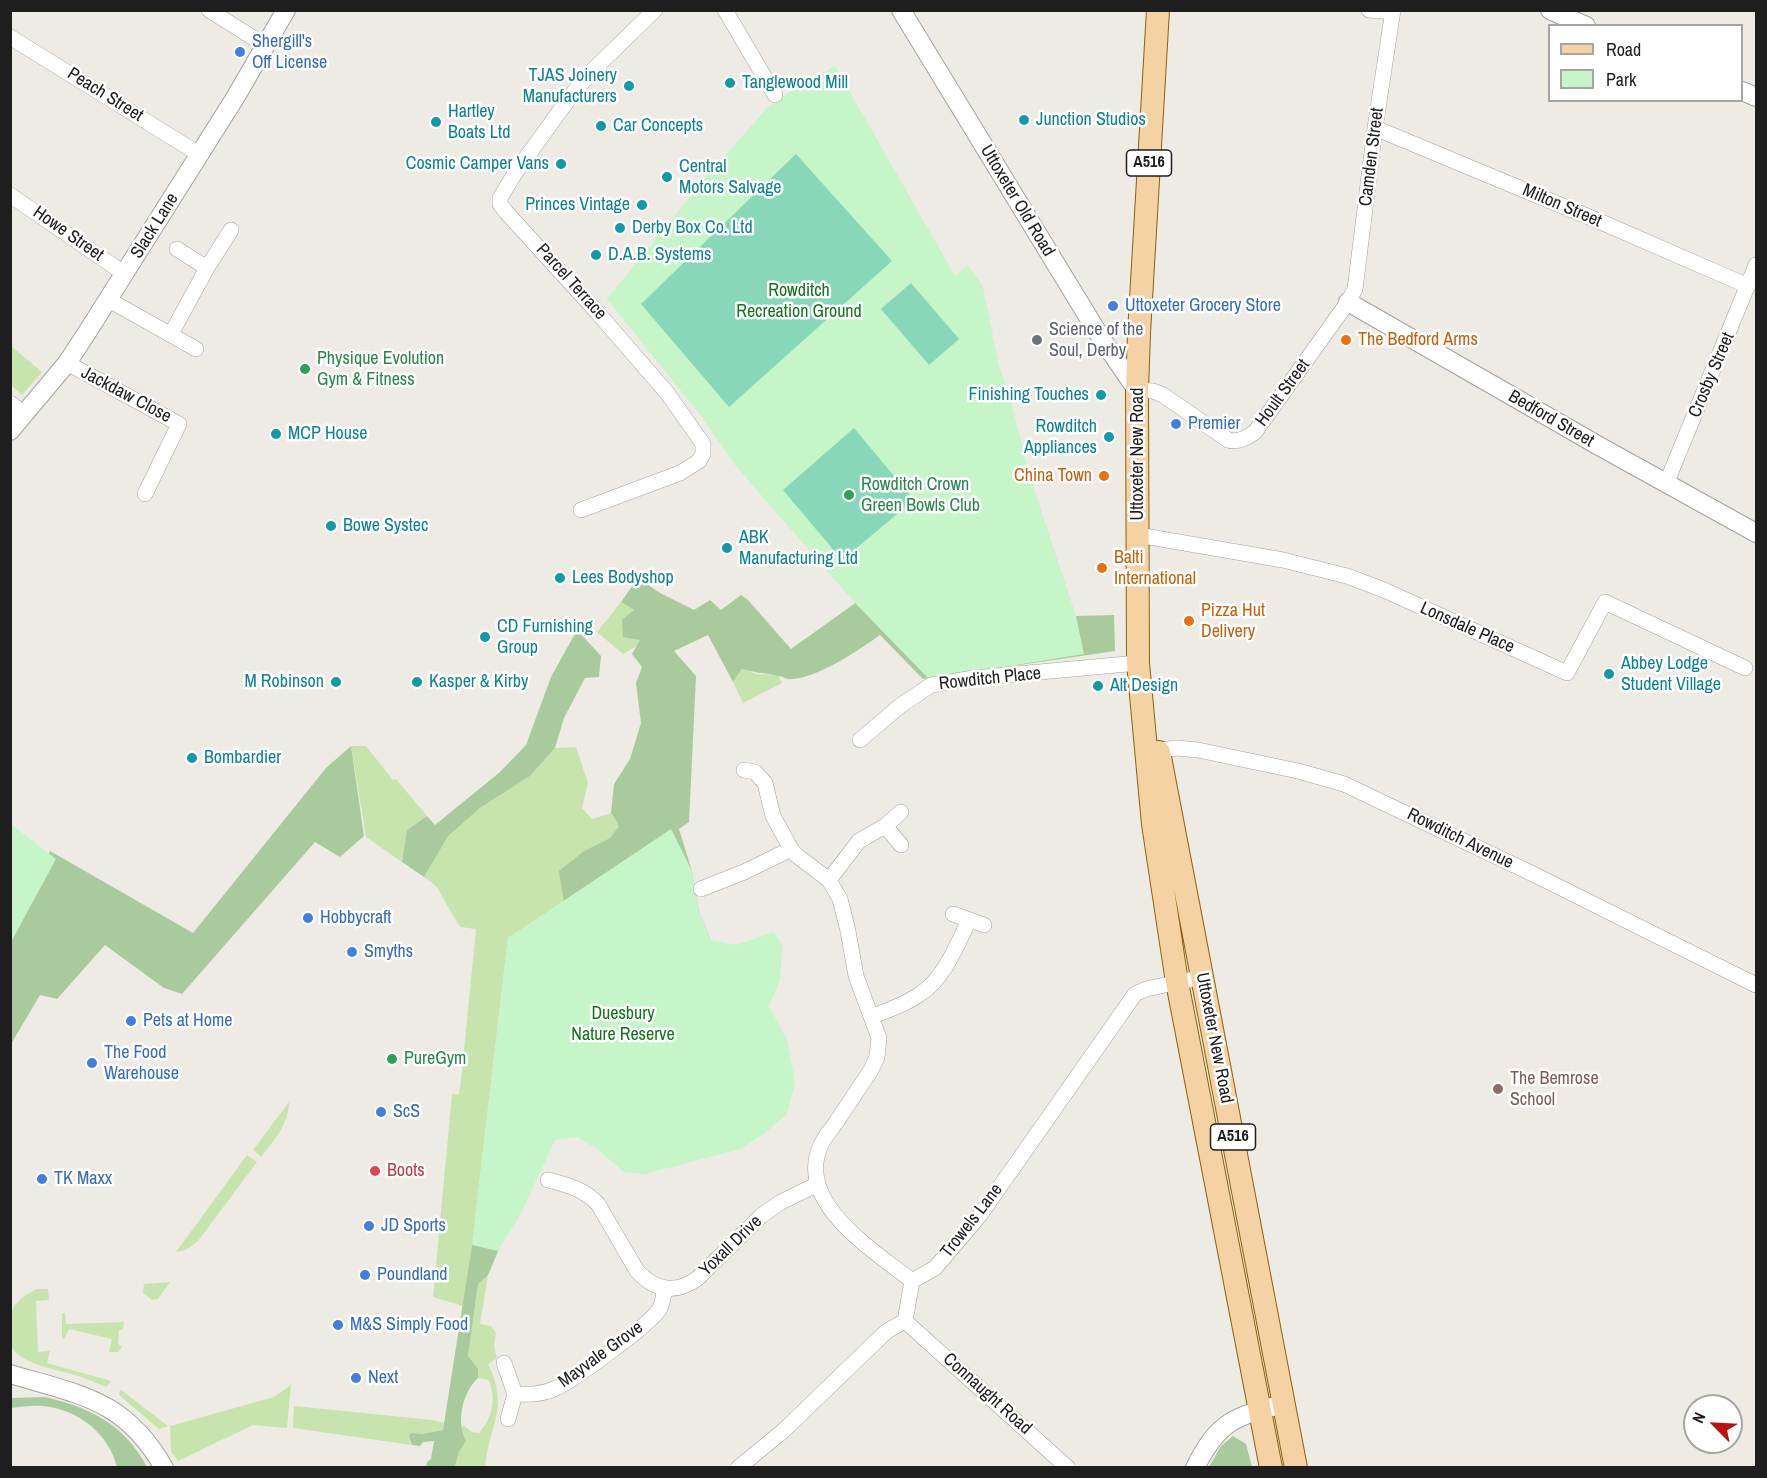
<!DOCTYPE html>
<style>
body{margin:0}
#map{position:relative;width:1767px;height:1478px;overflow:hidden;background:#eeebe4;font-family:"Archivo Narrow",sans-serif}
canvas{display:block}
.frame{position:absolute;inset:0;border:12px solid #1e1e1e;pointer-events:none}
.legend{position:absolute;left:1548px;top:24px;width:195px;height:78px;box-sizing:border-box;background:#fff;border:2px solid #a5a5a5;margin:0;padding:8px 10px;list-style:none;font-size:18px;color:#1e1e1e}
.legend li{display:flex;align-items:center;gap:12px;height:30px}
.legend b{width:30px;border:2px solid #a5a5a5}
.north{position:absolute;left:1683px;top:1394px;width:60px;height:60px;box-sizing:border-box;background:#fff;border:2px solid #a5a5a5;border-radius:50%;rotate:294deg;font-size:16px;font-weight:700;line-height:24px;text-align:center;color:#1e1e1e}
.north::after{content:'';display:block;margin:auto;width:21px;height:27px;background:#bb1210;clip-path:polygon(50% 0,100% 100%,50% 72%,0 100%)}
</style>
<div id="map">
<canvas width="1767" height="1478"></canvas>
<div class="frame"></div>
<ul class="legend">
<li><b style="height:8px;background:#f4d2a3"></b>Road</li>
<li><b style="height:16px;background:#c5f5c9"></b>Park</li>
</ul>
<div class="north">N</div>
</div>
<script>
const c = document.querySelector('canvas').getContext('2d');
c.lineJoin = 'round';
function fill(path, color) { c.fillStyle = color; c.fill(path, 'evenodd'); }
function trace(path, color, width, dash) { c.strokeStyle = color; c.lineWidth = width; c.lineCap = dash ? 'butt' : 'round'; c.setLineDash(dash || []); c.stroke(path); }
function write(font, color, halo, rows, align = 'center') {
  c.font = font + ' "Archivo Narrow",sans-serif'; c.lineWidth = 5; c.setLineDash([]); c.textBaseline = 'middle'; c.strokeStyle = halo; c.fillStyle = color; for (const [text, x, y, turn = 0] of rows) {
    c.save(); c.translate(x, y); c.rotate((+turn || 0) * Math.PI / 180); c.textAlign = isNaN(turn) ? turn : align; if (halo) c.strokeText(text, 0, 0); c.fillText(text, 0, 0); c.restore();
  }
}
const grass = new Path2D(`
 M11 346 42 372 22 395 11 385Z
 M621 602 634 610 640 640 637 646 623 654 597 632Z
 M742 669 757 674 778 675 782 683 743 703 733 682Z
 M351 746H366L393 780 396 779 427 816 407 830 402 862 366 837Z
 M576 747 588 783 582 808 592 819 611 813 619 826 610 838 584 851 562 890 564 901 508 938 472 1245 463 1306 433 1297 452 1094H459L461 1080 476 929 460 927 436 886 424 877 447 836 480 808 530 776 555 748Z
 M289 1102C289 1124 274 1140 261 1157L253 1150Z
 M247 1155 257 1162 198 1241 186 1250 176 1252Z
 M488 1275 480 1324 491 1326 496 1333 494 1346 497 1358 488 1364C510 1408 489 1425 485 1467L455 1468 459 1452 466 1441 461 1431 463 1425 472 1432 479 1433C493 1417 496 1400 489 1380L478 1378V1369L468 1357 478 1283Z
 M170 1282 158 1299 152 1300 143 1293 144 1284Z
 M37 1289H48L49 1300 36 1301 38 1352 50 1351 47 1363 111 1381 106 1387C96 1383 86 1378 75 1375 59 1370 20 1364 12 1347 9 1341 10 1330 10 1324 10 1305 21 1297 37 1289Z
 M62 1313H65L66 1324 124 1322 123 1329 119 1330 118 1344 122 1347 118 1352H109L112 1339 69 1329 64 1339 62 1337Z
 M291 1385 287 1428 253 1425 178 1461 171 1451 170 1426 274 1397Z
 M120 1389 168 1426 159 1429 119 1395Z
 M294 1406 432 1420 444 1423 443 1430 422 1434 410 1441 412 1445 293 1428Z`);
const forest = new Path2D(`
 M638 578 660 593 694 610 710 600 721 610 741 595 748 600 791 649 868 594 1076 616 1114 615 1115 651 923 679 880 635C859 650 818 678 792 679 788 680 784 677 779 676 767 673 755 673 742 669L733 682 708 635 674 651 696 676 689 822 679 829 692 871 699 912 711 940 565 910 559 871 584 851 610 838 619 826 611 813 614 784 630 759 641 723 636 683 642 667 632 654 640 640 623 637 622 620 634 610 621 602Z
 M577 630 601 656 599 677 585 678 564 718 555 748 530 776 480 808 448 836 424 877 402 862 407 830 427 816 435 825 500 772 526 745 551 677Z
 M351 746 364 836 340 857 315 842 182 994 164 988 105 945 57 999 40 995 11 1044V926L50 851 193 933 326 768Z
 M484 1150 499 1249 488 1275 478 1284 468 1356 478 1369V1378C462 1393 456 1422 466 1441L459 1452 455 1467H426L427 1462 431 1459 434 1441 423 1442 420 1446 412 1445 409 1436 411 1433 422 1434 443 1430 472 1245Z
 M45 1397C91 1408 124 1424 147 1467H117C109 1434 78 1409 43 1406 33 1405 21 1407 11 1408V1398Z
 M1233 1436 1246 1444 1252 1467H1209L1221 1446Z`);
const park = new Path2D(`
 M835 66 955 276 968 265 983 287 999 366 1008 390 1030 476 1076 616 1084 654 929 679 856 604 735 465 702 417 607 299 706 177 767 108 800 85Z
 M11 824 56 859 11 942Z
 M671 829 692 871 699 912 711 940 736 945 774 932 782 944 780 980 769 1006 787 1040 795 1082 787 1114 765 1133 740 1149 645 1174 624 1172 596 1148 576 1137 555 1140 520 1215 498 1251 472 1245 508 938Z`);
const pitch = new Path2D(`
 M796 154 892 261 729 407 641 304Z
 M911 283 959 339 929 365 881 309Z
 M854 428 914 500 842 560 783 490Z`);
const minor = new Path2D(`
 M209 10 266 46
 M725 10 775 95
 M1369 10 1393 12
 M10 37 199 154
 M1375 128 1601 222 1748 286
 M10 195 125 274
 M207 268 231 230
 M109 300 196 349
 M171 334 207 268 177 249
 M67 363 179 424 145 494
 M1137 390 1153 391 1163 395 1228 440C1238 443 1247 438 1255 432L1348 302 1355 289 1375 128 1393 10
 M10 403 25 414
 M1666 484 1756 265
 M581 510 680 473 699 461 703 454V444L668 394 597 312 506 212 500 204V198L515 173 573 93 594 69 655 10
 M1138 535 1283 560 1347 576 1384 590 1567 673 1605 602 1745 668
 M860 740 900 706 931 685 974 678 1138 663
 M1150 751 1177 748 1198 750 1298 771 1344 784 1533 874 1756 985
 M744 770 755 772 765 783 773 816 791 849 796 855 829 880 840 899 848 931 856 976 879 1038 877 1057 871 1070C859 1088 847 1106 835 1124 830 1131 823 1139 820 1147 796 1204 875 1251 912 1281
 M885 826 901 812
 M829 880 859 841 885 826 901 845
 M701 889 744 872 791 849
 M953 914 984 925
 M873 1016C889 1010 906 1004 920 994 944 979 957 945 969 920
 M548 1180C567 1185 584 1189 598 1204L637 1271C656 1291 676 1294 698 1278L761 1216 781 1202 816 1185
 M905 1321 1068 1468
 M504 1363 515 1394 508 1419
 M515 1394C529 1395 544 1394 556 1388 574 1380 649 1325 659 1310 663 1304 663 1295 665 1288
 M738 1468 783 1431 887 1331 905 1321 912 1281 935 1268 980 1215 1135 994 1146 989 1203 977`);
const tertiary = new Path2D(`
 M901 10 1101 338 1137 390
 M1550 10 1586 26
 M1742 91 1756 97
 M1348 302 1599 446 1756 533
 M10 431 67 363 88 331 235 98 286 10
 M10 1374C80 1395 125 1399 164 1468
 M1195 1468C1218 1421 1235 1416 1284 1404`);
const primary = new Path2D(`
 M1158 10 1139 333 1137 390 1138 663 1153 824 1177 982 1271 1468
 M1159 752 1296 1468`);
const markers = [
 [240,52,6,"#3f7fe0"],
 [730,83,6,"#0f9aa8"],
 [629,86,6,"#0f9aa8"],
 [1024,120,6,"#0f9aa8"],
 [436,122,6,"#0f9aa8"],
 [601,126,6,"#0f9aa8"],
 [561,164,6,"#0f9aa8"],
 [667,177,6,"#0f9aa8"],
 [642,205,6,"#0f9aa8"],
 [620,228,6,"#0f9aa8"],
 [596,255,6,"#0f9aa8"],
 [1113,306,6,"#3f7fe0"],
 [1037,340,6,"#6b7280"],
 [1346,340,6,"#e8710a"],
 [305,369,6,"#2e9e5b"],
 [1101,395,6,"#0f9aa8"],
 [1176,424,6,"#3f7fe0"],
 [276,434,6,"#0f9aa8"],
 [1109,437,6,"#0f9aa8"],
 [1104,476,6,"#e8710a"],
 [849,495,6,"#2e9e5b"],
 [331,526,6,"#0f9aa8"],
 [727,548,6,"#0f9aa8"],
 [1102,568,6,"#e8710a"],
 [560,578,6,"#0f9aa8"],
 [1189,621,6,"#e8710a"],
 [485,637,6,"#0f9aa8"],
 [1609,674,6,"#0f9aa8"],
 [336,682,6,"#0f9aa8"],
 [417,682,6,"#0f9aa8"],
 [1098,686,6,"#0f9aa8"],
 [192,758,6,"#0f9aa8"],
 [308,918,6,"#3f7fe0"],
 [352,952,6,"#3f7fe0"],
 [131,1021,6,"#3f7fe0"],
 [392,1059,6,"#2e9e5b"],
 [92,1063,6,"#3f7fe0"],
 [1498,1089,6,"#8d6e63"],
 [381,1112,6,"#3f7fe0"],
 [375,1171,6,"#e0444e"],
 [42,1179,6,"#3f7fe0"],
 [369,1226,6,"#3f7fe0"],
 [365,1275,6,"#3f7fe0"],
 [338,1325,6,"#3f7fe0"],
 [356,1378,6,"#3f7fe0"]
];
const shields = [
 [1149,163,45],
 [1233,1137,45]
];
const shieldNames = [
 ["A516",1149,163],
 ["A516",1233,1137]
];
const shopNames = [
 ["Shergill's",252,42],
 ["Off License",252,63],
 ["Uttoxeter Grocery Store",1125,306],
 ["Premier",1188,424],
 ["Hobbycraft",320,918],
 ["Smyths",364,952],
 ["Pets at Home",143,1021],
 ["The Food",104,1053],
 ["Warehouse",104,1074],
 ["ScS",393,1112],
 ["TK Maxx",54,1179],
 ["JD Sports",381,1226],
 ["Poundland",377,1275],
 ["M&S Simply Food",350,1325],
 ["Next",368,1378]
];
const cultureNames = [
 ["TJAS Joinery",617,76,"right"],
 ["Manufacturers",617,97,"right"],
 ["Tanglewood Mill",742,83],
 ["Hartley",448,112],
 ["Boats Ltd",448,133],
 ["Junction Studios",1036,120],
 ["Car Concepts",613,126],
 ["Cosmic Camper Vans",549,164,"right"],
 ["Central",679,167],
 ["Motors Salvage",679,188],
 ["Princes Vintage",630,205,"right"],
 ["Derby Box Co. Ltd",632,228],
 ["D.A.B. Systems",608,255],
 ["Finishing Touches",1089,395,"right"],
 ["Rowditch",1097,427,"right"],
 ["Appliances",1097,448,"right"],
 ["MCP House",288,434],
 ["Bowe Systec",343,526],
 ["ABK",739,538],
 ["Manufacturing Ltd",739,559],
 ["Lees Bodyshop",572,578],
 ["CD Furnishing",497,627],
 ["Group",497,648],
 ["Abbey Lodge",1621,664],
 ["Student Village",1621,685],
 ["M Robinson",324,682,"right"],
 ["Kasper & Kirby",429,682],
 ["Alt Design",1110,686],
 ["Bombardier",204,758]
];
const streetNames = [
 ["Peach Street",105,95,32],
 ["Camden Street",1372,157,-83],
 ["Uttoxeter Old Road",1017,201,59],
 ["Milton Street",1562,206,23],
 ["Slack Lane",155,226,-58],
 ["Howe Street",68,234,35],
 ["Parcel Terrace",571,282,48],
 ["Crosby Street",1712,375,-67],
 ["Hoult Street",1283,393,-54],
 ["Jackdaw Close",126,395,28],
 ["Bedford Street",1551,419,30],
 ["Uttoxeter New Road",1138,454,-90],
 ["Lonsdale Place",1467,628,24],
 ["Rowditch Place",990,679,-6],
 ["Rowditch Avenue",1460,839,26],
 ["Uttoxeter New Road",1214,1038,79],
 ["Trowels Lane",972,1221,-52],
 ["Yoxall Drive",731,1246,-44],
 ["Mayvale Grove",601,1355,-36],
 ["Connaught Road",987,1394,42]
];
const parkNames = [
 ["Rowditch",799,291],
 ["Recreation Ground",799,312],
 ["Duesbury",623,1014],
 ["Nature Reserve",623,1035]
];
const worshipNames = [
 ["Science of the",1049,330],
 ["Soul, Derby",1049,351]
];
const foodNames = [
 ["The Bedford Arms",1358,340],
 ["China Town",1092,476,"right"],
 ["Balti",1114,558],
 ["International",1114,579],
 ["Pizza Hut",1201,611],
 ["Delivery",1201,632]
];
const leisureNames = [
 ["Physique Evolution",317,359],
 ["Gym & Fitness",317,380],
 ["Rowditch Crown",861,485],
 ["Green Bowls Club",861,506],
 ["PureGym",404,1059]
];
const educationNames = [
 ["The Bemrose",1510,1079],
 ["School",1510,1100]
];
const healthNames = [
 ["Boots",387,1171]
];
fill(grass, '#c8e4ae');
fill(forest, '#a9ca9c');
fill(park, '#c5f5c9');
fill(pitch, '#88d7b9');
trace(minor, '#a2a2a2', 16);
trace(tertiary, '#a2a2a2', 20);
trace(primary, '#8b620c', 24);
trace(minor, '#fff', 15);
trace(tertiary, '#fff', 18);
trace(primary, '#f4d2a3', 22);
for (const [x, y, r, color] of markers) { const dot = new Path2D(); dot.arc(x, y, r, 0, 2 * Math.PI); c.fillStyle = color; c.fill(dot); trace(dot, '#fff', 2); }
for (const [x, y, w] of shields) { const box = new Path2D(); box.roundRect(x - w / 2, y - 13, w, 26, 4.5); c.fillStyle = '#fff'; c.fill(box); trace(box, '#1e1e1e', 1.5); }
write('bold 16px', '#1e1e1e', null, shieldNames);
write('18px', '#366cbe', '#fff', shopNames, 'left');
write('18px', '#0d838f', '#fff', cultureNames, 'left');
write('18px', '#1e1e1e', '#fff', streetNames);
write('18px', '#14731d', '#fff', parkNames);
write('18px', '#5b616d', '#fff', worshipNames, 'left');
write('18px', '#c56008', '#fff', foodNames, 'left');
write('18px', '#27864d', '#fff', leisureNames, 'left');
write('18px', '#785e54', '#fff', educationNames, 'left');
write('18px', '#be3a42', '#fff', healthNames, 'left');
</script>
